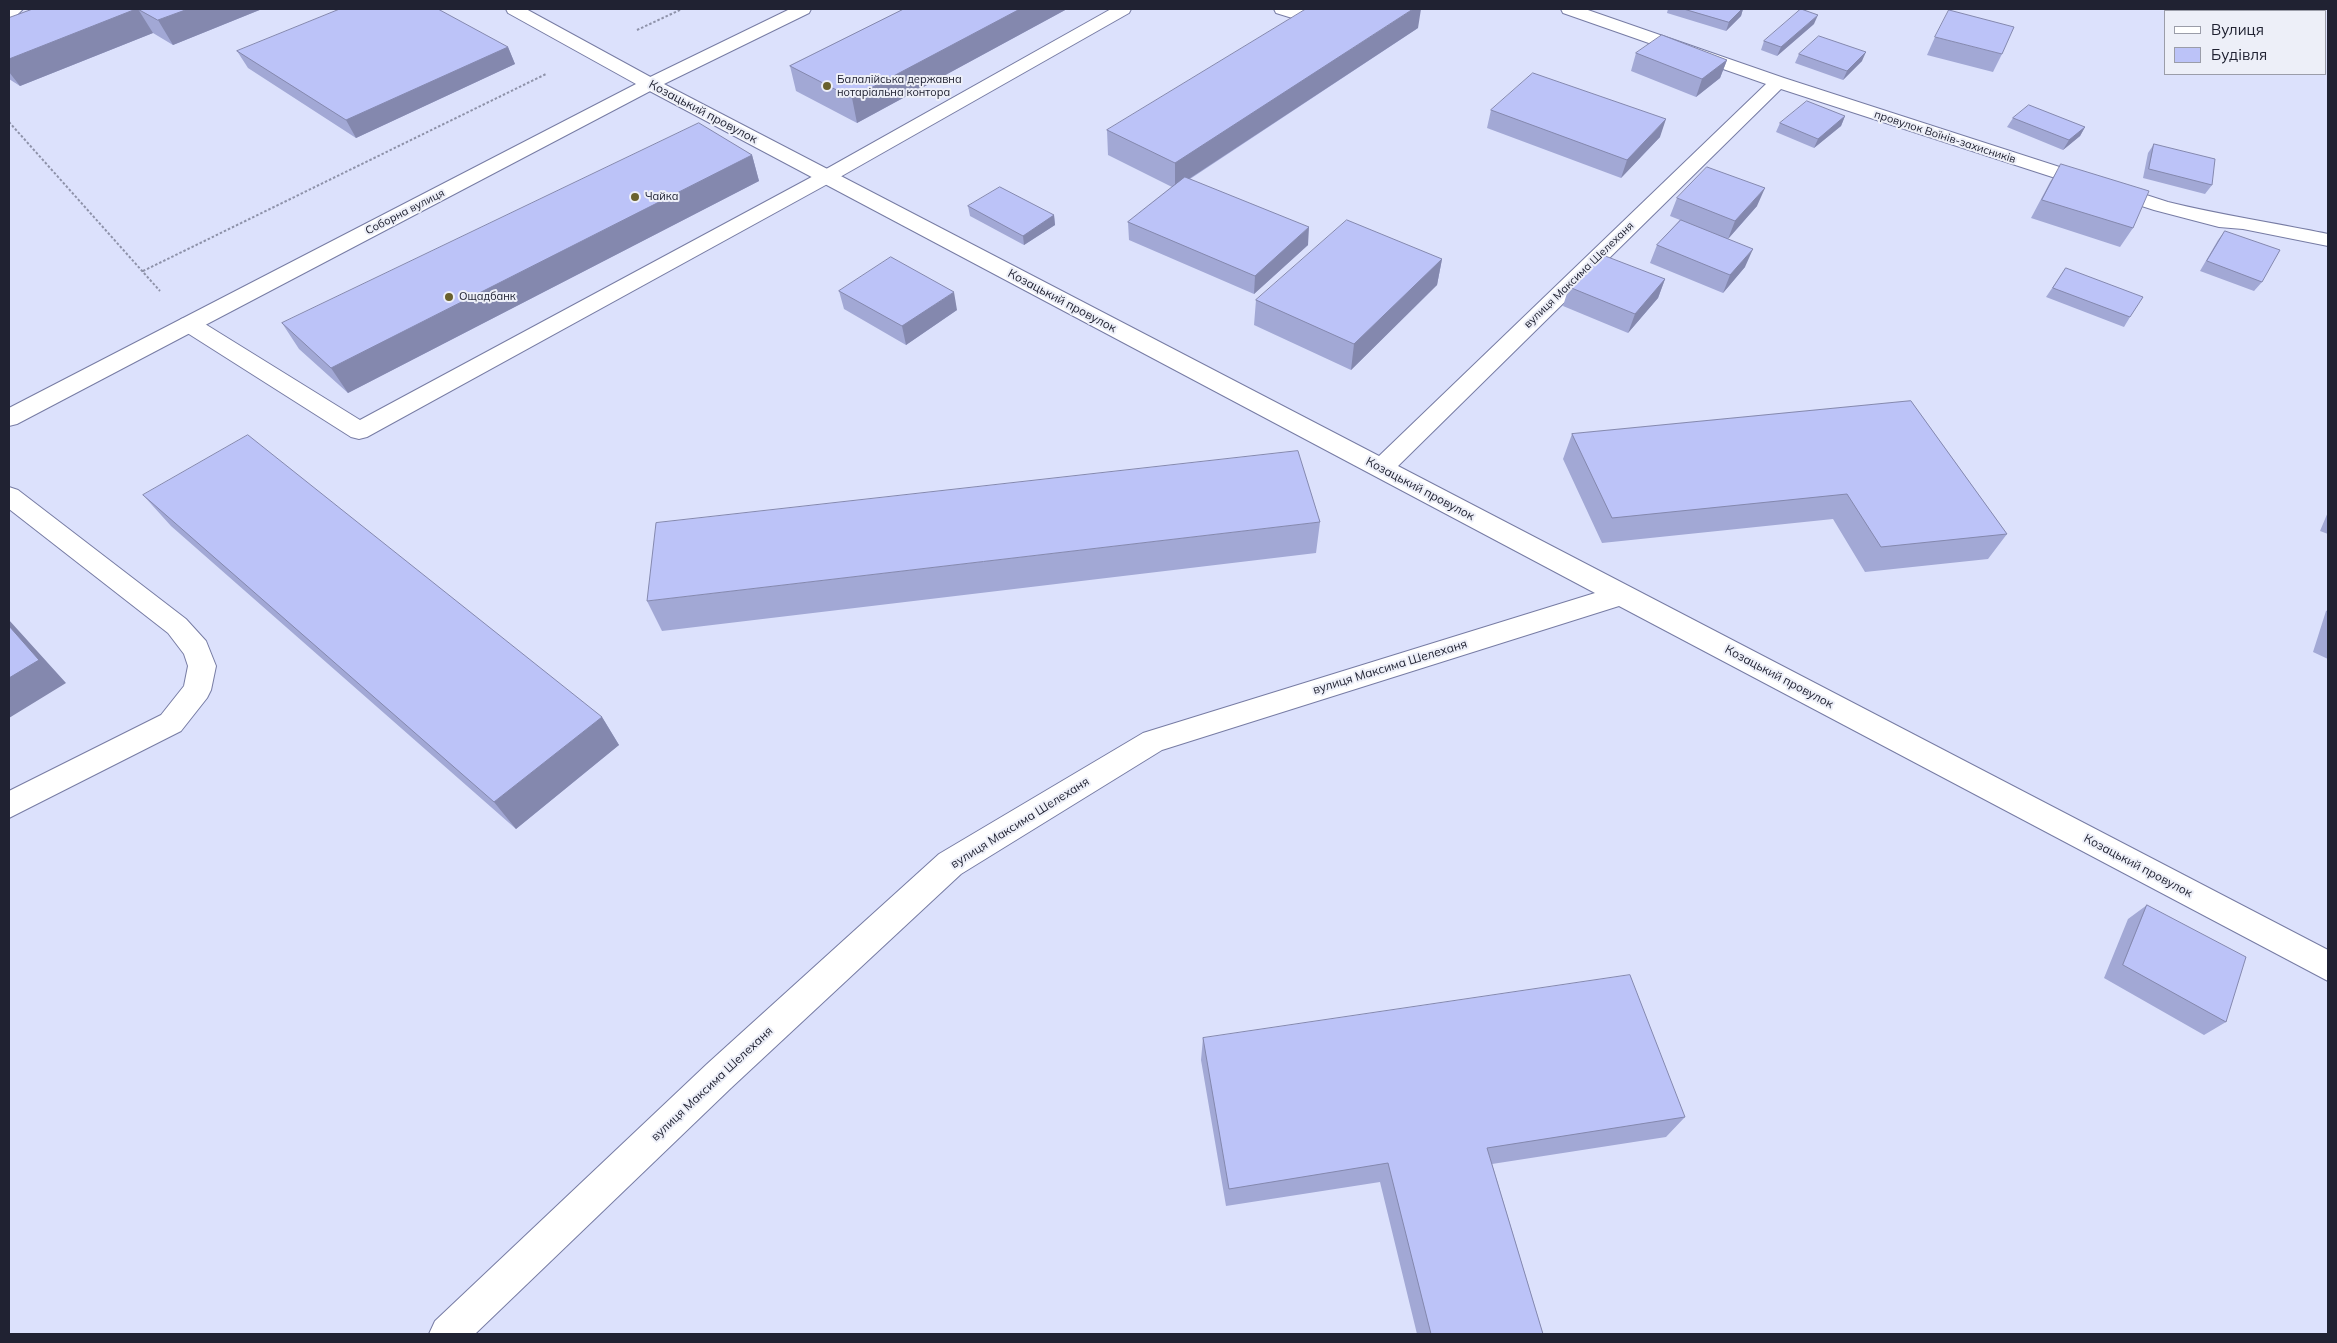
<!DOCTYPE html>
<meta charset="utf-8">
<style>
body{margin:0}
#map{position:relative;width:2337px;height:1343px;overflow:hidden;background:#dce1fc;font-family:Mulish,sans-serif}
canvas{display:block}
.frame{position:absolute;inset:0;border:10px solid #202232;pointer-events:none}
.legend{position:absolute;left:2164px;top:10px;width:162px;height:65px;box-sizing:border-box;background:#edeff8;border:1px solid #9b9da9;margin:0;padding:6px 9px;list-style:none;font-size:15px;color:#202232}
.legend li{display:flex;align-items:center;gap:10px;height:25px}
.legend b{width:25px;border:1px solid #9b9da9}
</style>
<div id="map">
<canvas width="2337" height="1343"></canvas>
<div class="frame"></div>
<ul class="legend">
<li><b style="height:6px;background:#fff"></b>Вулиця</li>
<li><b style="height:14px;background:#bcc3f8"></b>Будівля</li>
</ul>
</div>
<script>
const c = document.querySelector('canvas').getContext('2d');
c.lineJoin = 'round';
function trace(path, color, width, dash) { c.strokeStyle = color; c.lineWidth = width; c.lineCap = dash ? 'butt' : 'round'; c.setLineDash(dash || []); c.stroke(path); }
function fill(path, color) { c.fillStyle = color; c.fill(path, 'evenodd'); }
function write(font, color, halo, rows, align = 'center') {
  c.font = font + ' Mulish,sans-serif'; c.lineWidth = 4; c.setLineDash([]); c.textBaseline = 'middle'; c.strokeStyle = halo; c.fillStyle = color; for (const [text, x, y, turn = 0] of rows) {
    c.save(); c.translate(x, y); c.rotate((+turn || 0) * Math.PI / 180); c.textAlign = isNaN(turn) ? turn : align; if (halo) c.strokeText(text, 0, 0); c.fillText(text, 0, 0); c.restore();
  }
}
const path = new Path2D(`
 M637 30 682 9
 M9 122 160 291
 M143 271 546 74`);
const lane = new Path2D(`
 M9 9H23L15 17 9 18Z
 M1111 9H1131L1129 13 833 181 367 437 359 439 351 437 181 329 178 324 181 319 189 317 197 319 360 420 819 173Z
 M1274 9H1325L1323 13 1302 21 1276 13Z
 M9 487 18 490 186 619 206 641 216 666 211 690 207 698 181 731 9 818V791L161 715 184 686 188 666 184 654 168 633 9 509Z`);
const street = new Path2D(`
 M790 9H811L809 13 664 84 1379 456 1766 84 1563 13 1561 9H1585L1784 78 2168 202C2221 215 2275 223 2328 234V246L2243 229 2219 227 2154 210 1781 89 1398 466 2328 950V981L1619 606 1162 750 961 874 731 1088 475 1334H429L435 1321 707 1064 939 854 1143 733 1595 593 644 88 641 84 644 80Z`);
const secondary = new Path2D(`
 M506 9H526L656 80 659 84 656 88 17 424 9 426V408L636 84 508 13Z`);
const wall = new Path2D(`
 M33 9H262L173 45 153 33 20 86 9 79V18Z
 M904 9H1067L857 123 796 91 790 66Z
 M1668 9H1743L1741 16 1726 31 1667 13Z
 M1814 24 1777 56 1761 50 1764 41Z
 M1418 28 1190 179 1308 245 1254 294 1129 240 1128 222 1172 187 1108 155 1107 130Z
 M1935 37 2002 54 1993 72 1927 55Z
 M508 47 515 64 356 138 248 68 237 51Z
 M1636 53 1727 60 1720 78 1696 97 1631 71Z
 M1799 54 1862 61 1843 80 1795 63Z
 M1491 110 1660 137 1621 178 1487 128Z
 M1845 116 1841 126 1814 148 1776 132 1780 123Z
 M2013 118 2085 127 2080 136 2063 150 2007 127Z
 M2154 144 2212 185 2205 194 2143 178 2148 153Z
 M752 155 759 181 348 393 299 349 282 323Z
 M2061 165 2133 228 2120 247 2031 218 2050 182Z
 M1677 198 1757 206 1728 239 1745 267 1723 293 1650 263 1657 245 1680 220 1670 216Z
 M968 206 1054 215 1055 225 1024 245 970 216Z
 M2225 231 2262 282 2254 291 2200 271 2218 240Z
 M1442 259 1437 285 1351 370 1254 325 1256 300Z
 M2066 268 2130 317 2124 327 2046 297Z
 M1665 279 1658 298 1628 333 1563 306 1569 287Z
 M839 291 957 310 906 345 844 309Z
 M1911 401 2007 534 1988 559 1865 572 1833 519 1602 543 1563 459 1572 434Z
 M143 495 602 717 619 745 516 829 171 526Z
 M2328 512V534L2320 531Z
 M1320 522 1316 553 662 631 647 601Z
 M2328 610V659L2313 652 2326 611Z
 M2147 905 2226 1022 2204 1035 2104 978 2128 919Z
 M1203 1038 1685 1117 1666 1137 1492 1164 1543 1334H1417L1380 1182 1226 1206 1201 1060Z`);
const shadedWall = new Path2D(`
 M136 9H138L153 33 20 86 9 72V59Z
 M188 9H262L173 45 158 20Z
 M1020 9H1067L857 123 852 98Z
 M1413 9H1421L1418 28 1175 188V163Z
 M1742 9H1743L1741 16 1726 31 1729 22Z
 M1818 15 1814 24 1777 56 1781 47Z
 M508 47 515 64 356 138 346 120Z
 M1866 52 1862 61 1843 80 1847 71Z
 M1727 60 1720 78 1696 97 1702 79Z
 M1845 116 1841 126 1814 148 1818 139Z
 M1666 119 1660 137 1621 178 1627 160Z
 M2085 127 2080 136 2063 150 2069 140Z
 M752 155 759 181 348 393 331 368Z
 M1765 188 1757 206 1728 239 1735 221Z
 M1054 215 1055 225 1024 245 1023 236Z
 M1309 227 1308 245 1254 294 1255 276Z
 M1753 249 1745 267 1723 293 1730 275Z
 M1442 259 1437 285 1351 370 1354 344Z
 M1665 279 1658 298 1628 333 1635 314Z
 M954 292 957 310 906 345 902 326Z
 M9 620 66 683 9 718Z
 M602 717 619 745 516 829 494 802Z`);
const building = new Path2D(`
 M33 9H136L9 59V18Z
 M138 9H188L158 20Z
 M340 9H438L508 47 346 120 237 51Z
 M904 9H1020L852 98 790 66Z
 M1306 9H1413L1175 163 1107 130Z
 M1684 9H1742L1729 22Z
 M1801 9 1818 15 1781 47 1764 41Z
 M1949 10 2014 27 2002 54 1935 37Z
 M1662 35 1727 60 1702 79 1636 53Z
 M1819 36 1866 52 1847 71 1799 54Z
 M1533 73 1666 119 1627 160 1491 110Z
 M1807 101 1845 116 1818 139 1780 123Z
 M2029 105 2085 127 2069 140 2013 118Z
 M699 123 752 155 331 368 282 323Z
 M2154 144 2215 159 2212 185 2149 169Z
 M2061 164 2149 191 2133 228 2042 200Z
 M1707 167 1765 188 1735 221 1677 198Z
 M1185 177 1309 227 1255 276 1128 222Z
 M1000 187 1054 215 1023 236 968 206Z
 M1347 220 1442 259 1354 344 1256 300Z
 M1681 220 1753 249 1730 275 1657 245Z
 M2225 231 2280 250 2262 282 2207 261Z
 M1600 254 1665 279 1635 314 1569 287Z
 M891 257 954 292 902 326 839 291Z
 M2066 268 2143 297 2130 317 2053 288Z
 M1911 401 2007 534 1881 547 1847 494 1612 518 1572 434Z
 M248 435 602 717 494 802 143 495Z
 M1298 451 1320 522 647 601 656 523Z
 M9 626 39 660 9 678Z
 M2147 905 2246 957 2226 1022 2123 965Z
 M1630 975 1685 1117 1487 1148 1543 1334H1431L1388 1163 1229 1189 1203 1038Z`);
const markers = [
 [827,86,5,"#6a612d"],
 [635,197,5,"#6a612d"],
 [449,297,5,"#6a612d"]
];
const farPoinames = [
 ["Балалійська державна",837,80],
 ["нотаріальна контора",837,93],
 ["Чайка",645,197],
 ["Ощадбанк",459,297]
];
const farStreetnames = [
 ["провулок Воїнів-захисників",1945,137,18],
 ["Соборна вулиця",405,212,-27],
 ["вулиця Максима Шелеханя",1579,275,-44]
];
const streetNames = [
 ["Козацький провулок",703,112,28],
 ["Козацький провулок",1062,301,28],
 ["Козацький провулок",1420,489,28],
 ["вулиця Максима Шелеханя",1390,667,-17],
 ["Козацький провулок",1779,677,28],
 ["вулиця Максима Шелеханя",1020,823,-32],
 ["Козацький провулок",2138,866,28],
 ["вулиця Максима Шелеханя",712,1084,-43]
];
trace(lane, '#777ca4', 2);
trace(street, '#777ca4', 2);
trace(secondary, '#777ca4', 2);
trace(path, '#8e92a9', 2, [2.5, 2]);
fill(lane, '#fff');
fill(street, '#fff');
fill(secondary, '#fff');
fill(wall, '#a2a8d5');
fill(shadedWall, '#8488ae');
fill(building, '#bcc3f8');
trace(building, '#8488ae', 1);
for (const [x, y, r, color] of markers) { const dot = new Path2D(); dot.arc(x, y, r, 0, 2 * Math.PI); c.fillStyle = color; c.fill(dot); trace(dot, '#edeff8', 2); }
write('11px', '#202232', '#edeff8', farPoinames, 'left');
write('11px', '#202232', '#edeff8', farStreetnames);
write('12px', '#202232', '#edeff8', streetNames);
</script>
